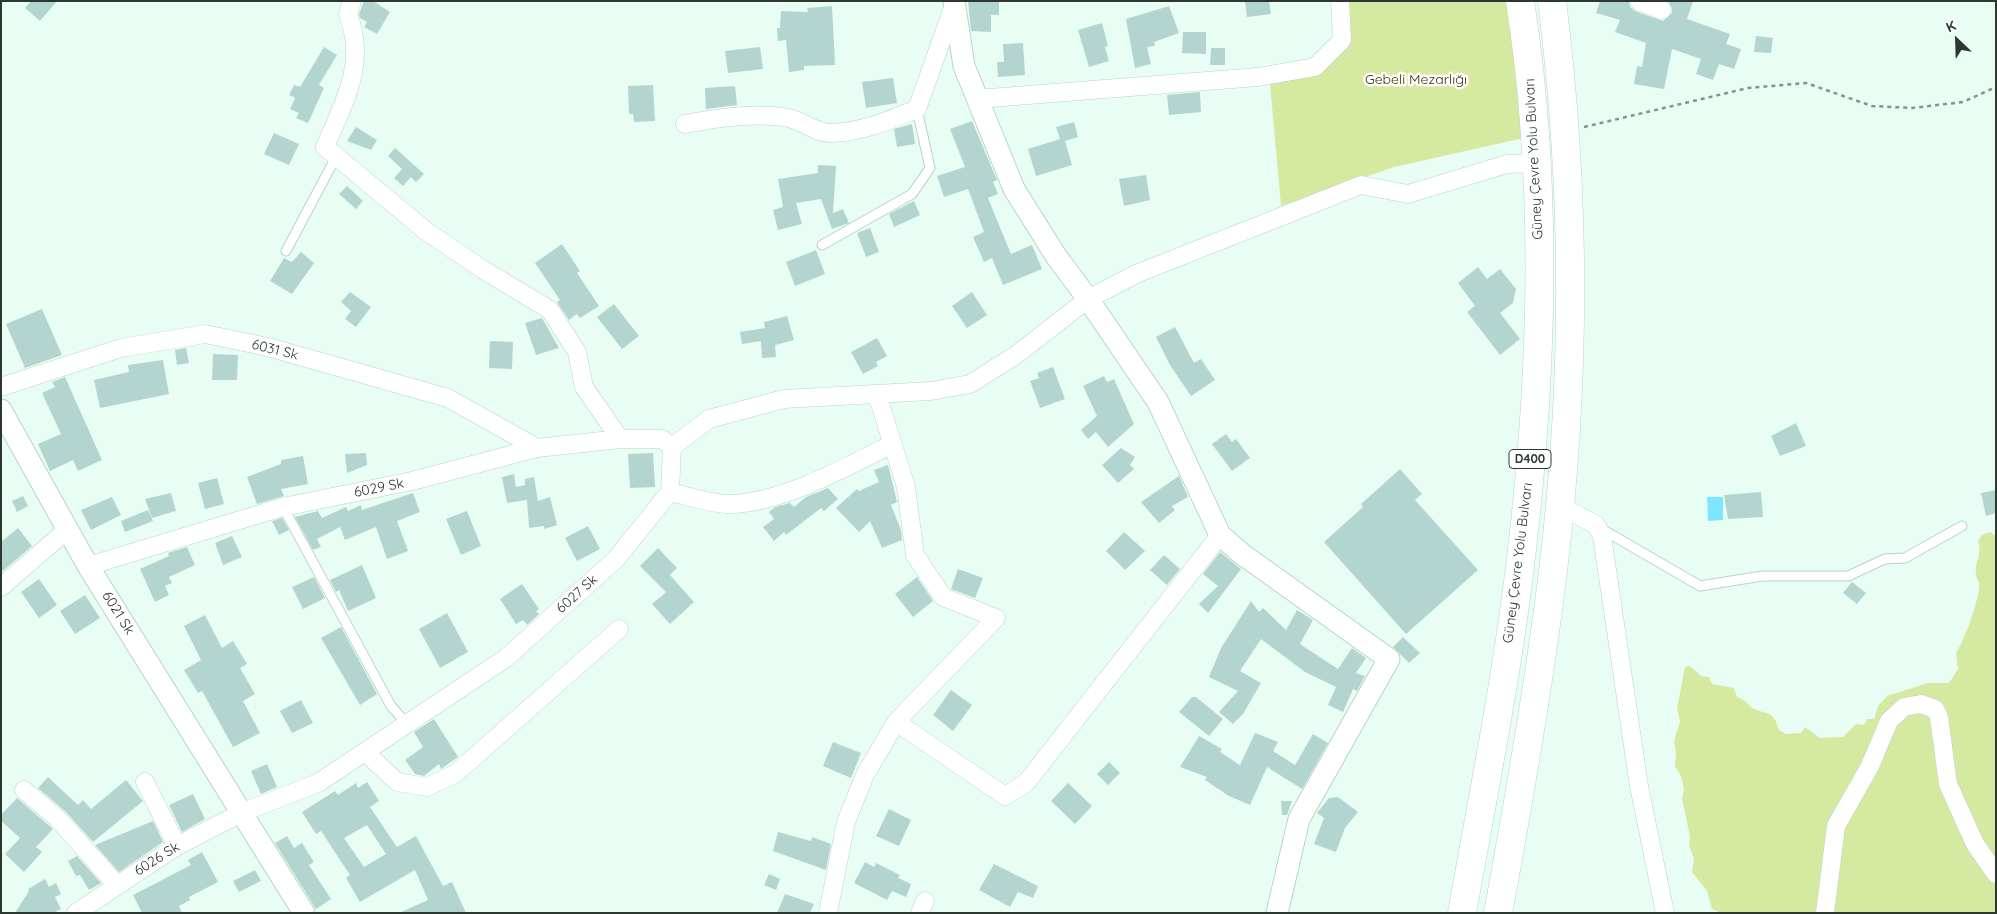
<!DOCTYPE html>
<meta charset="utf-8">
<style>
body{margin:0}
#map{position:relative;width:1997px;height:914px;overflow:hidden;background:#e8fef4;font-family:Quicksand,sans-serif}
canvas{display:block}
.frame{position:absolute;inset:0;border:2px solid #2d3732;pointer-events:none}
.north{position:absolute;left:1932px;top:15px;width:50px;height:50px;-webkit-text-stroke:4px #fff;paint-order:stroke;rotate:336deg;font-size:14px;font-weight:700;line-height:20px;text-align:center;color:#2d3732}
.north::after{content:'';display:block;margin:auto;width:18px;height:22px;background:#2d3732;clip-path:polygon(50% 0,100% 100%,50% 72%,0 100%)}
</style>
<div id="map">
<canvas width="1997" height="914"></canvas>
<div class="frame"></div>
<div class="north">K</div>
</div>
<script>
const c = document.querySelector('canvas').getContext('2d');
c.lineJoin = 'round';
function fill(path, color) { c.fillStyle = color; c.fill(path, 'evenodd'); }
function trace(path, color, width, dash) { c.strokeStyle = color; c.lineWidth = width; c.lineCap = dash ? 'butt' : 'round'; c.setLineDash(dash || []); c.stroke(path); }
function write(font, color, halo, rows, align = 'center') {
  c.font = font + ' Quicksand,sans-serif'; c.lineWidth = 5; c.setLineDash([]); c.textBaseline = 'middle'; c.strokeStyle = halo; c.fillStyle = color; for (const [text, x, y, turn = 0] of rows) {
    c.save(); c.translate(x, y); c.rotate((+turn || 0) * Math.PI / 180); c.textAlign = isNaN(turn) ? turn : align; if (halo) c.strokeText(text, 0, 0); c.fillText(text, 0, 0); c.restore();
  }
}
const green = new Path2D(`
 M1338 1H1515L1528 137 1394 167 1281 206 1270 84 1306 74 1340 53Z
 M1990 532 1996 536V913H1722L1712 909 1707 891 1692 872 1694 858 1689 846 1690 837 1682 798 1684 789 1681 776 1675 766 1676 752 1674 741 1680 721 1677 709 1685 667 1690 666 1701 676 1709 677 1712 684 1734 688 1737 697C1743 699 1745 701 1750 706 1761 716 1773 706 1779 730L1786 734 1801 733 1805 727 1820 738 1843 737 1856 724 1864 725 1867 719H1874L1878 706 1887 696 1928 683H1949L1958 669 1956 653C1964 641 1981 596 1979 582 1978 580 1976 578 1976 575 1974 563 1983 552 1978 541L1982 535Z`);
const water = new Path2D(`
 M1707 497H1723V520L1708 521Z`);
const building = new Path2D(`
 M31 1H57L40 21 25 8Z
 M364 1H373L390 12 377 34 364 27 367 22 360 18 359 14Z
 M968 1H999V15H991V32L971 31Z
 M1269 1 1271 14 1247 17 1245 2Z
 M1600 1H1629L1630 7 1635 11 1663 21 1672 13V8L1668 1H1693L1687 19 1730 34 1726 44 1741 49 1734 69 1719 64 1713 80 1696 74 1701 59 1672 49 1664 89 1634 84 1637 66 1642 67 1646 43 1615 32 1620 20 1596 13Z
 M832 6 835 65 804 66V70L789 72 786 40 778 41 777 28H780L781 11 808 12 807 8Z
 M1169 6 1179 33 1154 42 1155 46 1147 47 1151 64 1135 68 1126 19Z
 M1102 23 1108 46 1105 47 1109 61 1089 67 1078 30Z
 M1183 32H1206V54L1182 53Z
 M1756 36 1773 38 1771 53 1754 52Z
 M1023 43 1025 75 998 77 997 62H1004L1003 44Z
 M324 47 337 55 319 85 324 88 308 123 296 118 299 113 290 109 295 98 289 95 294 85 300 87Z
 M760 47 763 69 728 73 725 51Z
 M1211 48H1225V65H1210Z
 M893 78 897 103 866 108 862 82Z
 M653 85 655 121 634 122 633 114H629L628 86Z
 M735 86 737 105 706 109 705 88Z
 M1200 92 1201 112 1169 115 1167 95Z
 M972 121 997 180 993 182 998 194 988 198 1011 254 1032 245 1042 269 1003 285 992 258 984 262 973 237 984 232 968 189 944 197 937 176 965 167 950 129Z
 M1074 122 1078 137 1065 141 1072 165 1036 176 1028 149 1060 139 1056 127Z
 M912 124 915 144 897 147 894 129Z
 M356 127 377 140 371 150 347 141Z
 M274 133 299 144 289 165 264 154Z
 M395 148 424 174 416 182 411 177 403 186 394 178 402 169 388 156Z
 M818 165 836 166 833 213 843 209 849 223 832 229 821 199 796 203 802 224 778 230 773 210 783 207 778 179 818 173Z
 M1146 175 1150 200 1124 206 1119 179Z
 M347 186 363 201 356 209 339 194Z
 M914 201 920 215 894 227 889 214Z
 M870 228 879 252 866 257 857 233Z
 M562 244 580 271 577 273 599 306 580 318 577 314 569 320 557 302 560 300 535 263Z
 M816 250 825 274 795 286 786 262Z
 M301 252 314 263 292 294 270 281 284 258 292 262Z
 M1478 267 1487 279 1500 269 1516 289 1513 303 1500 313 1520 339 1500 355 1467 312 1475 306 1458 283Z
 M350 292 371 307 356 327 345 319 351 311 341 302Z
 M972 292 987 315 967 328 952 306Z
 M614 304 639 336 622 349 597 317Z
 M42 309 62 355 25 368 6 324Z
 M787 316 794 340 775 345 776 357 762 358 761 341 742 344 740 332 765 328 764 322Z
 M542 318 559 348 536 355 525 323Z
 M1175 327 1194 363 1201 359 1215 380 1191 396 1170 365 1156 337Z
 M877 338 887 356 876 362 878 366 863 374 851 352Z
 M490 341 513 342 512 369 489 368Z
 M186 348 189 363 177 365 175 350Z
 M213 354 238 355 237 380H212Z
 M163 360 169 394 100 408 94 380 129 372 128 365Z
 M1053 367 1065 399 1040 408 1030 381 1039 378 1037 373Z
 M1104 376 1107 382 1114 379 1134 424 1108 447 1096 432 1088 439 1081 430 1097 416 1083 386Z
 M65 377 102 460 78 471 73 460 50 471 38 444 61 434 42 393 55 387 52 382Z
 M1796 423 1806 446 1780 456 1771 436Z
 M1226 434 1232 442 1236 439 1250 458 1232 471 1212 444Z
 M1121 448 1135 457 1130 465 1134 469 1118 483 1102 465Z
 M366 453 367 465 347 473 345 454Z
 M653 453 655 487 630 488 628 454Z
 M303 456 308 484 281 489 284 496 257 504 247 477 281 464V460Z
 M888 465 897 502 891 505 901 530 902 540 882 548 870 521 859 532 836 508 857 489 859 491 879 482 874 470Z
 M1400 469 1422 494 1415 500 1478 570 1406 634 1324 542 1363 507 1361 504Z
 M514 474 516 487 525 485V479L534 477 538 501 550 497 557 525 544 529V526L529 528 527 500 507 503 502 477Z
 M1179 476 1188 497 1172 506 1175 510 1159 523 1141 502Z
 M217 478 224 504 205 509 198 483Z
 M828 488 838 499 824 511 821 508 786 535 784 532 774 541 763 527 774 519 769 512 775 507 790 503 794 507 806 497Z
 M1996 490V513L1986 516 1981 493Z
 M1761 492 1763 517 1728 519 1724 495Z
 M171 493 176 511 152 518 145 499Z
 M413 493 420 512 397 521 408 551 387 559 376 527 345 540 340 527 317 539 321 547 313 550 295 517 318 511 322 518 346 507 348 511 361 505 362 510Z
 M23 496 28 506 17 512 12 501Z
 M112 497 121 515 91 530 81 510Z
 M148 510 153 521 125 532 121 521Z
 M467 511 481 546 461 555 446 519Z
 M282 518 289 530 279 535 272 521Z
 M588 526 600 549 577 561 565 538Z
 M18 528 32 546 3 571 1 568V542Z
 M1124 532 1145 551 1125 570 1106 551Z
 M232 536 242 557 223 565 215 543Z
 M187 547 195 565 169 577 172 583 165 586 169 595 155 602 140 569 169 556 168 553Z
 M658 548 677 568 670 575 694 602 670 624 652 604 666 592 640 566Z
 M1220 552 1241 569 1208 613 1199 604 1218 586 1203 574Z
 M1164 555 1180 569 1167 585 1150 570Z
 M362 565 376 598 348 611 339 590 336 592 330 580Z
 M958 569 983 578 975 598 951 589Z
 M314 577 325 598 303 609 292 587Z
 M917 577 933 601 913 617 895 594Z
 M39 579 57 605 39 618 21 592Z
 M1852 582 1866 593 1857 604 1843 593Z
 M522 584 539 609 536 611 539 614 527 625 523 620 516 624 500 599Z
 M85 595 100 618 75 634 60 611Z
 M1251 601 1259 612 1263 608 1286 630 1297 610 1313 620 1300 644 1338 669 1352 648 1366 658 1356 673 1365 676 1357 691 1353 689 1343 712 1328 705 1336 687 1305 672 1261 639 1240 671 1261 683 1243 714 1233 724 1219 712 1238 691 1209 677 1221 648Z
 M447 613 468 652 440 668 419 629Z
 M205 615 222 648 233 641 247 664 240 668 255 694 243 701 260 733 233 747 202 691 198 693 184 670 201 660 184 626Z
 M341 627 377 694 360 705 321 638Z
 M1403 637 1420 653 1409 663 1393 647Z
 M951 690 972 705 953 731 933 715Z
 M1192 697H1196L1223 719 1209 736 1179 712Z
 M301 700 313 723 292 733 280 711Z
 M434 719 458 757 441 769 439 764 424 776 415 774 405 760 423 747 414 732Z
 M1255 733 1278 742 1273 751 1295 765 1313 734 1328 743 1302 789 1267 767 1250 805 1229 796 1205 780 1207 777 1180 767 1199 736 1222 749 1220 752 1240 765Z
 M833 742 861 753 851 778 823 766Z
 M1109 762 1120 773 1108 785 1097 774Z
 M267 764 277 787 261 794 251 771Z
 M48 777 78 805 83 800 91 809 126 780 143 801 93 842 65 811 38 788Z
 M367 782 379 801 370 807 397 847 416 836 443 886 452 882 466 913H399L428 900 415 870 360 902 346 878 350 875 321 831 316 834 302 812 335 791 338 795 356 783 358 788ZM367 825 386 854 364 867 344 838Z
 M1068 783 1092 806 1075 824 1051 801Z
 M193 794 205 819 182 832 169 805Z
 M1338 797 1358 812 1345 828 1336 852 1314 844 1324 818 1317 813 1329 798Z
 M17 798 53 829 36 847 42 852 24 872 5 854 20 838 1 821V815Z
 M1281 801H1292L1287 815H1282Z
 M889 809 911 820 899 846 876 836Z
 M153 821 163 842 119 872 95 845Z
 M778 832 811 841 812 837 831 844 826 870 773 851Z
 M287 836 294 848 302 843 314 862 309 865 331 899 316 909 275 843Z
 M202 852 218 882 189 897 190 900 179 906 182 913H142L133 895 191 865 188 860Z
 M77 856 101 883 89 890 80 875 76 876 68 861Z
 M865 862 874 867 876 863 900 875 898 878 911 884 906 897 892 891 887 900 854 883Z
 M994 864 1038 886 1033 898 1018 892 1010 907 979 890Z
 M255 870 261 881 239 892 233 881Z
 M769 874 780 879 776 890 764 885Z
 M45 879 49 887 56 883 61 894 55 897 61 909 53 913H15L29 891 28 889Z
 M785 894 814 904 810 913H777Z`);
const path = new Path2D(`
 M1584 127 1748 88 1806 83 1872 106 1912 108 1963 102 1996 87`);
const service = new Path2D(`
 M822 245 912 194 930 168 917 109
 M286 251 336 157
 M283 507 391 706 407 724
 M1600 528 1700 586 1762 576H1848L1885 559 1905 558 1962 526`);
const minor = new Path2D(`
 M352 1 348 14C367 64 344 102 325 147L426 231 482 269 550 310 577 352 584 387 620 439
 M1639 1 1662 10
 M977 99 1258 77 1315 67 1342 40 1340 1
 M685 124C715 118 758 112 789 118 802 121 818 134 832 133 862 132 890 120 917 109L953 8
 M1 387 121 348 205 334 268 347 448 398 537 448
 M670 492C688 496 708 503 727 504 778 505 847 467 892 444
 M1559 505 1596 525 1602 536 1639 786 1665 913
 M88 566 283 507 412 481 537 448 620 439H662L672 447
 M1 587 67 530
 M896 722 1005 796 1026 783 1220 535
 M365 752 397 782 427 787 455 774 619 629
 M145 782 177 846
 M24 790 57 818 117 885
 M76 913 177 846 243 812 318 783 506 658 616 559 670 492 672 447 709 419 784 399 931 391 970 384 1016 355 1088 299 1136 274 1361 185 1408 194 1507 164 1536 163
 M828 913 846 822 865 775 896 722 996 618 943 597 915 555 906 487 877 394
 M920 913 925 901
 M1825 913 1836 826 1870 766 1889 721 1904 707 1921 704 1935 709 1939 717 1948 784 1975 844 1996 874`);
const tertiary = new Path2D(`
 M954 1 964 66 1014 189 1056 256 1088 299 1158 402 1220 535 1242 554 1389 659 1299 819 1277 913
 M1 410 88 566 304 913`);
const trunk = new Path2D(`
 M1462 913C1483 795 1507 677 1521 558 1543 374 1549 185 1520 1
 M1498 913C1519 800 1539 686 1553 571 1576 382 1576 191 1552 1`);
const shields = [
 [1530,459,42]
];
const shieldNames = [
 ["D400",1530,459]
];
const parkNames = [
 ["Gebeli Mezarlığı",1416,80]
];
const streetNames = [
 ["Güney Çevre Yolu Bulvarı",1534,159,-93],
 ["6031 Sk",275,350,14],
 ["6029 Sk",379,488,-11],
 ["Güney Çevre Yolu Bulvarı",1518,563,-83],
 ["6027 Sk",577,594,-42],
 ["6021 Sk",118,613,58],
 ["6026 Sk",157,859,-32]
];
fill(green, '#d6e9a1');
fill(water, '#7fe7fb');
fill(building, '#b4d4d0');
trace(service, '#b8d4c7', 11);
trace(minor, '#b8d4c7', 19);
trace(tertiary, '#b8d4c7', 23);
trace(trunk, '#b8d4c7', 29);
trace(path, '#84948c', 2.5, [4, 4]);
trace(service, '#fff', 9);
trace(minor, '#fff', 18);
trace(tertiary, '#fff', 21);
trace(trunk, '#fff', 28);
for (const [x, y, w] of shields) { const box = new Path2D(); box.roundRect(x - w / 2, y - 9.5, w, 19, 4); c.fillStyle = '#fff'; c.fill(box); trace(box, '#2d3732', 1); }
write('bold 12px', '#2d3732', null, shieldNames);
write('14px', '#2e3900', '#fff', parkNames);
write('14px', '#2d3732', '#fff', streetNames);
</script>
